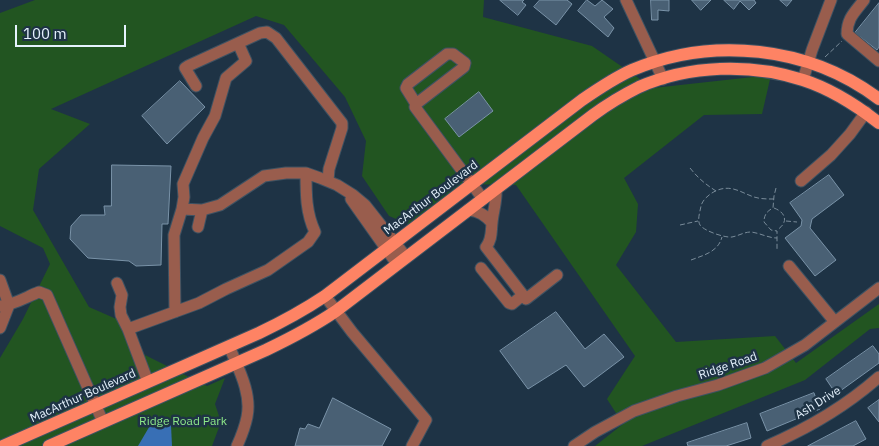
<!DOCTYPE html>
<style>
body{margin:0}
#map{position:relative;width:879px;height:446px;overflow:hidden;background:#1e3345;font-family:"IBM Plex Sans",sans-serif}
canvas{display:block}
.scale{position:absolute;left:15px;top:25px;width:111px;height:22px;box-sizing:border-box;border:2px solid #e5f2fd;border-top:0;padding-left:6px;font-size:15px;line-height:18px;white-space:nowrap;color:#e5f2fd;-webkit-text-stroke:4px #1e3345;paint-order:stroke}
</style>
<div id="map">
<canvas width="879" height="446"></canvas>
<div class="scale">100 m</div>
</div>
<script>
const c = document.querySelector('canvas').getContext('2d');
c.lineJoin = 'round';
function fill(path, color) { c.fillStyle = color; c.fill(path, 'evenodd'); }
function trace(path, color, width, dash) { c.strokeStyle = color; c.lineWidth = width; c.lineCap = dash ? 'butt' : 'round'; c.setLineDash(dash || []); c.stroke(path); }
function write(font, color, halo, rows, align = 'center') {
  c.font = font + ' "IBM Plex Sans",sans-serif'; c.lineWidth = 5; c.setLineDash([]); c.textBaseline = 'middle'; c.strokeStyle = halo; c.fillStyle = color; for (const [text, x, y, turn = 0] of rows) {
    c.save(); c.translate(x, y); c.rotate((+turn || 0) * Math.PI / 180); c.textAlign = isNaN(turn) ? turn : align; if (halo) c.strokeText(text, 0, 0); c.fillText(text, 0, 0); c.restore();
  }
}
const green = new Path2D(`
 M35 0H484L483 17 592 46 653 88 771 75 762 114 704 115 624 178 638 204 636 232 616 265 676 342 775 336 796 363 879 304V328L870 329 805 380 642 446H595L623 424 607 399 635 356 516 185 460 184 408 224 389 216 362 176 366 141 345 97 284 25 256 16 51 109 90 124 39 169 33 210 89 307 121 321 135 350 207 386 225 378 215 404 221 422 212 446H0V358L23 319 50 264 43 248 0 226V13Z`);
const water = new Path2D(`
 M155 417 171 425 172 446H138Z`);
const building = new Path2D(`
 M500 0H524L522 2 526 5 518 15Z
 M540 0H567L572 4 556 25 534 7Z
 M587 0 595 6 602 0 613 9 604 17 614 28 608 37 578 11Z
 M651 0H669V11L658 10V20H652Z
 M692 0H711L701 10Z
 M724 0H754L756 3 749 10 740 1 734 9Z
 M780 0H792L787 6Z
 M879 3V47L877 50 855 33Z
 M180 81 205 107 167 144 142 116Z
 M479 92 493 111 459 137 445 119Z
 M112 165 171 166 168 224H162L161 265 136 266 129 261 88 258 70 239 71 226 81 215H105L104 206H111Z
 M829 175 844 195 812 219 810 228 836 260 815 276 785 238 801 226 802 220 790 203Z
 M556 312 585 349 604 334 624 357 584 387 566 365 528 389 500 351Z
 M873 346 879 354V363L836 394 826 379Z
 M814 393 820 409 767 431 760 414Z
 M333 398 391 429 382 446H295L300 428 305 429 308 424 319 428Z
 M879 400V422L868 408Z
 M856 421 866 439 853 446H808Z
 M747 423 751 438 726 446H688L687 443Z`);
const path = new Path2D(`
 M825 57 842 41
 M690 168C698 178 705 184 716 191
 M776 188 774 196 773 208C767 211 764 215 764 222L771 230 777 231V249
 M774 199C767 199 760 199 754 197 742 193 734 186 721 189 713 191 703 198 701 206 700 212 697 220 700 225 704 231 725 238 732 237 738 236 744 232 751 232 760 233 768 238 777 238
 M774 208C787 213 788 223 777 230
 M786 221 797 222
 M680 225 698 221
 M691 260C704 255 718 252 722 237`);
const minor = new Path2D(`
 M626 0 663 79
 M864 0C855 12 847 18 847 34L879 61
 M238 43 246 61 226 78 215 116 203 138 183 184 184 197 182 209 202 210 220 205 264 176 286 173H306L320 178 337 185 353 195 365 205 406 257
 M803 80 812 50 831 0
 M196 86 185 68 188 66 260 33 267 32 276 38 342 123V128L329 169 328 181
 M416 104 406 88 408 84 447 54H453L465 63 464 67 416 104 415 107 483 199
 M801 181 831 155 850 134 866 112
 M496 189C497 201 493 211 492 223 491 232 492 240 486 247L526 299 557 275
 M351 199 397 264
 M468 210C479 211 485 215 492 223
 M198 227 202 210
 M789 266 835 322
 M481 268 509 303 512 304 523 295
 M0 280 9 305 0 328
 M117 283 122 295 120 307 121 315 128 329 148 382
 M325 296 352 332 426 420 412 446
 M0 306C14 305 26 297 39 292L47 295 103 422
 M175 312 174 235 182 209
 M128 329 199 303 226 289 268 270 308 242 315 232C306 213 306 194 306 173
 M229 346C238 368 252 393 247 417 245 427 241 437 237 446
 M574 446 595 432 634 411 677 396 718 385 765 368 805 345 879 288
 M767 446C807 429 846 406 879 377`);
const major = new Path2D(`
 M3 446 259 333C282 322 304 310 325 296L582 100C598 89 614 78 632 70 712 36 809 46 879 99
 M49 446 266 350C291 338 314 326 336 311L593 115C608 104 623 95 639 87 689 65 751 63 803 80 831 89 856 105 879 123`);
const streetNames = [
 ["MacArthur Boulevard",431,198,-37],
 ["Ridge Road",728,366,-19],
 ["MacArthur Boulevard",83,396,-24],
 ["Ash Drive",818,403,-32]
];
const parkNames = [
 ["Ridge Road Park",183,422]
];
fill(green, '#225521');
fill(water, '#386fb5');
fill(building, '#496074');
trace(building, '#7a93a8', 1);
trace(minor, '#3e5262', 13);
trace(major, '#3e5262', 14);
trace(path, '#7a8c9a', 1, [5, 2.5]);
trace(minor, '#995d4d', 11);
trace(major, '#fe8364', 12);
write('12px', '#e5f2fd', '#1e3345', streetNames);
write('12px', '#8de889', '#1e3345', parkNames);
</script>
